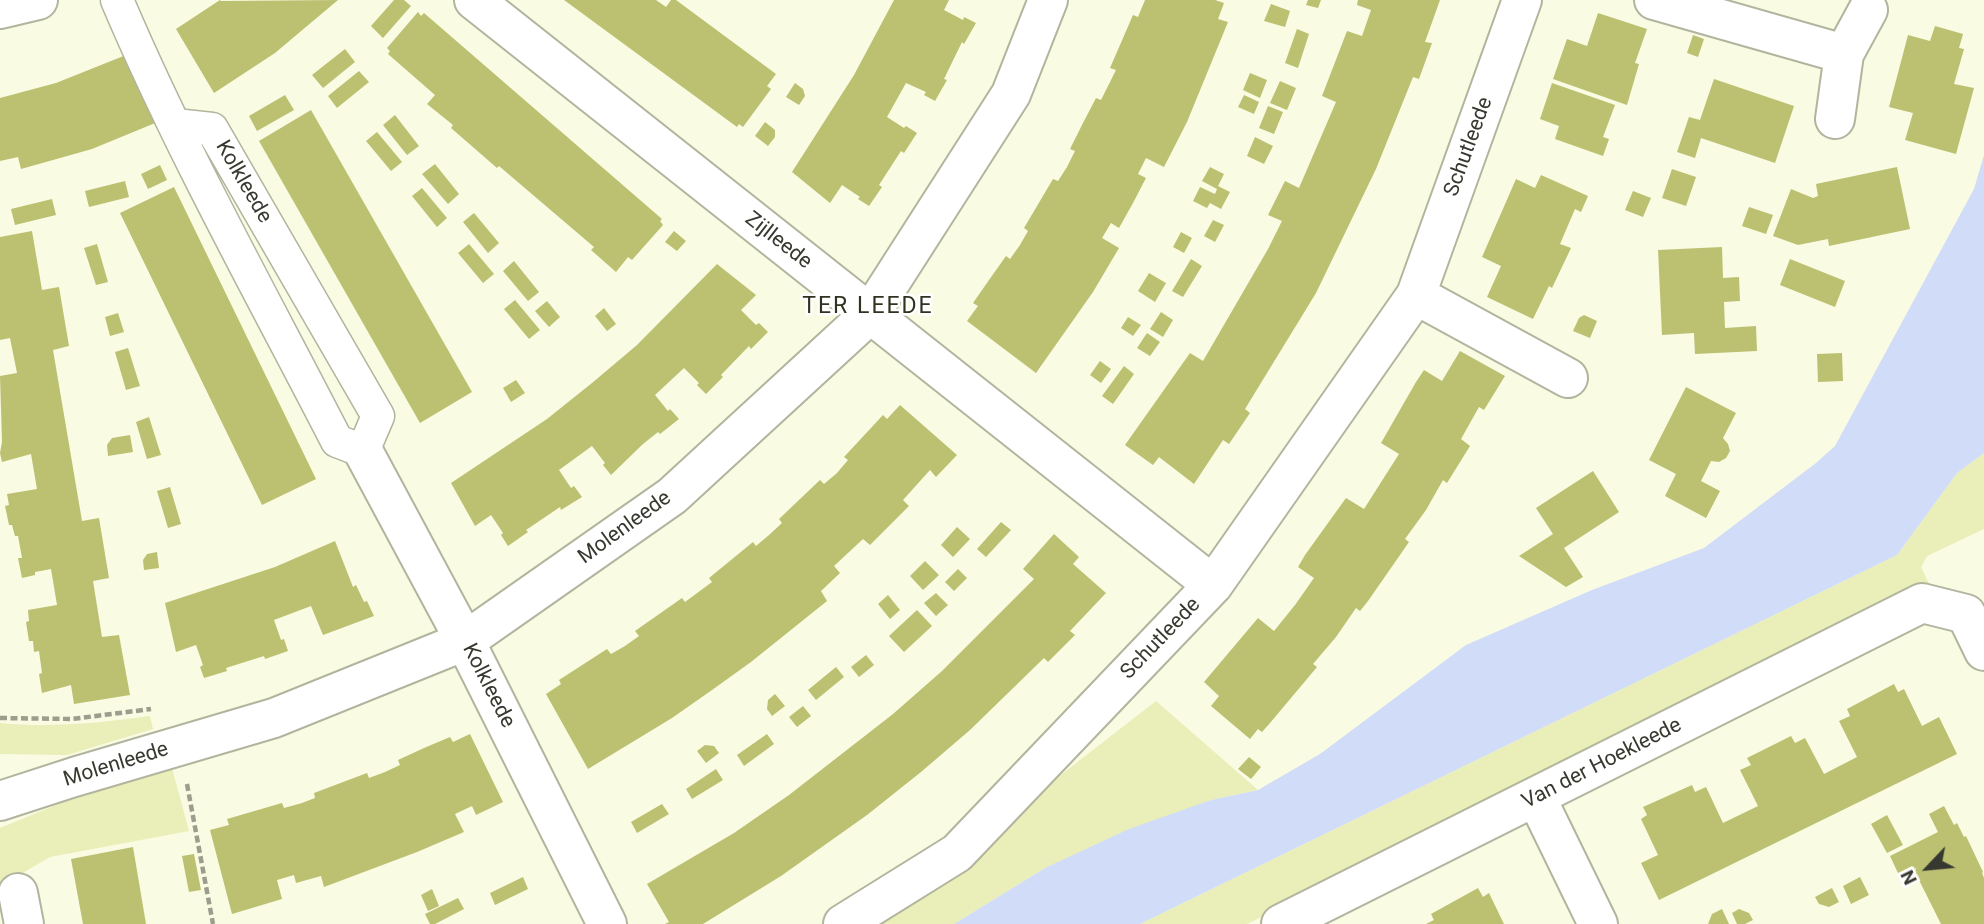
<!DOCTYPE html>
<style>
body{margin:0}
#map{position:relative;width:1984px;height:924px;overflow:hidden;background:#f9fbe3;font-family:Roboto,sans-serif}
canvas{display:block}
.north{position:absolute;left:1893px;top:833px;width:70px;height:70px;-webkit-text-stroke:5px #fff;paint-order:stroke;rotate:244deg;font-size:19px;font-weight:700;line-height:28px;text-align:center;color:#37382f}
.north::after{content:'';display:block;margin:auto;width:24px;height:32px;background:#37382f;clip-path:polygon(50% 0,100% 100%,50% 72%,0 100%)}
</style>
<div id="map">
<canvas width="1984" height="924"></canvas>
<div class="north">N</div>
</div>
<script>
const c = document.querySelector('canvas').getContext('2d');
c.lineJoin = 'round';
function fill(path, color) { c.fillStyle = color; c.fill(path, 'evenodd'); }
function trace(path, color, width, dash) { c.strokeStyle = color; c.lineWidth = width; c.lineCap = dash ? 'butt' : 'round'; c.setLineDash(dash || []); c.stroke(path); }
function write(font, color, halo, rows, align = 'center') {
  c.font = font + ' Roboto,sans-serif'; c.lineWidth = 5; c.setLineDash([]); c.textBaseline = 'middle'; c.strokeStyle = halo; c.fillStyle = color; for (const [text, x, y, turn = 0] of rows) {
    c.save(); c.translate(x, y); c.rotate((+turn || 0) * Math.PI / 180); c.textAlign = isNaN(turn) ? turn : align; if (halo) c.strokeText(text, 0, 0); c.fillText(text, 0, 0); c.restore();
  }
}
const green = new Path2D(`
 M1984 453V529L1927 556 1921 567 1931 588 1247 924H1140L1897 555 1957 473Z
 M1156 701 1258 790 1211 800 1045 868 954 924H869Z
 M150 716 153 729 67 755 0 754V723C50 728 100 723 150 716Z
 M172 768 189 831 50 857 0 886V828L61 803Z`);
const water = new Path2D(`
 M1984 155V453L1957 473 1897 555 1140 924H954L1045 868 1129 829 1211 800 1258 790 1320 754 1466 645 1592 590 1704 548 1816 463 1835 446 1974 189Z`);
const building = new Path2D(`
 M220 0 221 1 338 0 275 53 214 93 176 29Z
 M394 0H404L411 6 383 38 371 26Z
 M564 0H656L666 7 671 0H676L776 74 767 86 771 89 743 127 739 124 737 127Z
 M894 0H949L944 10 963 20 964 17 976 23 964 44 962 42 944 79 947 80 935 101 924 95 926 92 906 83 887 117 904 128 906 126 917 133 904 153 901 151 879 185 882 187 869 206 858 199 860 197 842 185 830 203 792 172 854 75Z
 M1145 0H1215L1224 3 1218 19 1228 22 1187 122 1165 165 1164 167 1146 158 1138 174 1146 178 1133 203 1119 228 1111 223 1102 238 1119 248 1093 292 1036 373 967 321 978 306 973 303 989 280 1006 256 1010 259 1020 245 1028 231 1024 228 1053 179 1058 181 1067 167 1075 151 1070 149 1083 123 1096 98 1101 100 1116 70 1110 68 1133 15 1138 17Z
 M1308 0H1321L1318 8 1306 5Z
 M1358 0H1440L1425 42 1432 43 1419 79 1413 77 1376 169 1316 293 1245 409 1250 413 1229 444 1223 440 1194 484 1159 457 1153 465 1125 445 1190 353 1203 361 1268 249 1282 221 1268 215 1285 181 1299 188 1336 102 1322 96 1347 31 1362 36 1371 10 1357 5Z
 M1271 4 1290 11 1285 27 1264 21Z
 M418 12 421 16 424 13 662 219 660 221 663 225 632 260 628 257 616 272 591 250 594 247 499 166 497 168 451 128 453 125 427 104 435 95 388 54 390 51 387 48Z
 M1598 13 1647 29 1635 63 1639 64 1627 105 1553 79 1567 39 1587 46Z
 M1935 26 1963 34 1959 48 1964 49 1954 84 1974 88 1956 154 1905 140 1913 113 1889 107 1908 35 1930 41Z
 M1297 29 1309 34 1298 68 1285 63Z
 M1693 35 1704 39 1698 57 1687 53Z
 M345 49 355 62 323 88 312 75Z
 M126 55 160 121 92 149 21 169 18 157 0 161V98L56 83Z
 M359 71 369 82 337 108 328 96Z
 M1250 73 1267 80 1260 98 1243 90Z
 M1714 79 1794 106 1775 163 1701 138 1695 158 1677 152 1689 117 1700 120Z
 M1280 81 1296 88 1287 110 1270 103Z
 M795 83 803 89 805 96 799 105 786 97Z
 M1552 83 1615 105 1603 137 1609 139 1603 156 1555 139 1559 126 1540 119Z
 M285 95 294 110 257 131 249 116Z
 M1244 95 1259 102 1254 114 1238 107Z
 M1268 106 1283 112 1274 134 1259 128Z
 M311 110 472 392 420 423 259 141Z
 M395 115 419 146 407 155 383 125Z
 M765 122 775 130V137L768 146 755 136Z
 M377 132 402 162 391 171 366 141Z
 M1255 137 1273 146 1264 164 1247 156Z
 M435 164 459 194 448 204 422 174Z
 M160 165 167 180 148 189 141 174Z
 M1210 167 1224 174 1218 186 1230 192 1221 209 1210 203 1207 208 1193 201 1200 187 1215 194 1217 189 1202 181Z
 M1897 167 1910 229 1829 246 1828 239 1798 245 1773 236 1791 189 1813 198 1818 196 1816 184Z
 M1672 169 1696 177 1686 206 1662 198Z
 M1541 175 1588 196 1581 212 1575 209 1560 244 1571 248 1552 288 1549 286 1533 319 1487 297 1501 266 1482 257 1516 179 1535 188Z
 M125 181 129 197 89 207 85 191Z
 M174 187 316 479 262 505 120 213Z
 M422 188 447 218 437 227 412 196Z
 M1633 191 1651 198 1643 217 1625 210Z
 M52 199 56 215 15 225 11 209Z
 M1749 207 1773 215 1766 234 1742 226Z
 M474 213 499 243 488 253 463 222Z
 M1213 220 1224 225 1215 242 1204 236Z
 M32 231 42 290 59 287 69 346 53 350 82 521 99 518 109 578 93 581 102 637 119 635 130 695 74 704 71 685 42 693 39 674 42 673 39 651 34 652 33 641H29L26 622 29 621 28 610 57 605 51 569 35 572V575L22 578 18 558H22L18 536H15L12 525H9L5 506 9 505 7 494 37 489 31 454 2 462 0 453 2 442 0 376 17 373 10 338 0 340V237Z
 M674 231 686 241 677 251 665 242Z
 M1181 232 1192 238 1184 253 1173 247Z
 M97 244 108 282 96 285 84 248Z
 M469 244 494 274 483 283 458 253Z
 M1722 247 1723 278 1739 277 1740 301 1724 302 1725 328 1756 326 1757 351 1695 354 1694 333 1662 335 1658 250Z
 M1191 259 1202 266 1183 297 1172 291Z
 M1790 259 1845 281 1835 307 1780 285Z
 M514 261 539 292 528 301 503 271Z
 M717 264 756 295 741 310 756 325 759 323 768 332 751 349 749 346 721 375 723 377 706 394 697 385 699 383 684 368 655 395 668 411 670 409 679 419 660 434 658 432 643 444 611 475 603 465 605 463 592 446 559 470 571 488 574 486 582 497 561 510 560 507 526 530 528 532 508 546 501 535 503 533 491 515 475 526 451 483 547 419 592 383 637 345Z
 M1149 273 1166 283 1155 302 1138 291Z
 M515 300 540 330 529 339 504 309Z
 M547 301 560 317 549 327 535 311Z
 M604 308 616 324 607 331 595 316Z
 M1161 312 1173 320 1163 337 1150 329Z
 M118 313 124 332 110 336 105 317Z
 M1584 315 1597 321 1590 338 1573 331 1579 318Z
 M1128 317 1141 325 1133 336 1121 328Z
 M1147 333 1160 342 1150 356 1137 348Z
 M128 348 140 386 126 390 115 352Z
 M1460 351 1505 376 1484 410 1479 407 1461 439 1470 446 1447 483 1443 480 1426 510 1405 539 1409 542 1368 601 1360 611 1356 608 1336 637 1313 664 1317 667 1270 723 1262 732 1258 729 1250 739 1211 706 1219 696 1204 682 1258 618 1274 631 1295 605 1314 578 1298 567 1305 555 1346 498 1364 509 1399 454 1381 443 1416 382 1424 370 1442 381Z
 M1842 353 1843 381 1818 382 1817 354Z
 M1100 361 1111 369 1101 383 1090 375Z
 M1124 366 1134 374 1113 404 1102 396Z
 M516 380 525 393 511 402 503 388Z
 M1686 387 1736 413 1723 438 1728 444 1730 451 1726 458 1719 462 1711 461 1701 481 1720 491 1706 518 1665 496 1676 474 1649 460Z
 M900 405 957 455 936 477 930 470 903 500 909 506 870 545 863 539 834 566 840 573 821 591 827 601 751 662 712 690 672 718 588 769 546 694 561 684 559 680 607 649 611 654 625 646 639 636 635 631 682 598 685 602 712 582 709 578 753 542 756 546 769 535 782 523 779 519 800 499 820 480 824 484 837 473 848 460 844 457 883 415 887 419Z
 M149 417 161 455 147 459 136 422Z
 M130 435 133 452 108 456 107 445 112 438Z
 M1593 471 1619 512 1564 548 1583 577 1566 587 1519 556 1553 534 1536 508Z
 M170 487 181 524 168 528 157 491Z
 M1001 522 1011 530 986 557 977 549Z
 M957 527 970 539 953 557 941 545Z
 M1054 534 1079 557 1073 564 1106 593 1070 631 1075 635 1048 662 1044 658 970 730 921 772 867 815 781 876 703 924H665L669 922 647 884 734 833 789 795 893 714 942 671 1034 579 1023 569Z
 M335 541 353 587 356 585 364 602 367 601 374 616 323 635 311 606 274 620 281 640 284 639 288 651 265 659 264 656 226 668 227 671 204 678 200 667 203 665 196 645 176 652 165 603 275 567Z
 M157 552 159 568 144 570 143 560 147 554Z
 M925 561 939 575 923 590 910 576Z
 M958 569 967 578 954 591 945 582Z
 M936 593 948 605 936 616 924 603Z
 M888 595 900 610 890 619 878 604Z
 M917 610 932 626 904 652 889 636Z
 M866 655 874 665 859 677 851 667Z
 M836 667 844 677 816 700 808 690Z
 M1894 684 1898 692 1904 689 1922 726 1939 717 1957 754 1659 900 1641 863 1658 855 1641 819 1647 815 1643 807 1692 785 1695 792 1706 787 1723 823 1758 806 1740 770 1751 765 1747 758 1791 736 1795 743 1805 738 1824 774 1857 757 1839 721 1850 716 1847 709Z
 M775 694 785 706 772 716 767 709 768 700Z
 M803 706 811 716 797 727 789 717Z
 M470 734 503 802 476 815 472 806 455 814 464 832 417 852 324 887 321 876 296 883 294 875 277 880 282 899 232 914 210 830 229 825 227 819 282 803 284 808 302 803 315 798 314 793 367 773 369 778 385 772 400 765 398 760 424 748 450 737 453 742Z
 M767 734 774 744 744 766 737 755Z
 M705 745 714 746 719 753 706 763 697 751Z
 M1249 757 1261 767 1251 779 1238 769Z
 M716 769 723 780 692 799 686 789Z
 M662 804 669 814 637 833 631 822Z
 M1944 806 1954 825 1957 823 1964 837 1966 836 1983 872 1982 873 1984 878V924H1941L1912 866 1898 873 1890 856 1938 832 1929 814Z
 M1887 815 1903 845 1887 853 1871 824Z
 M133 847 146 924H83L71 859Z
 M194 854 201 890 189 892 182 856Z
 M523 877 528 889 495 905 490 893Z
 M1860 877 1869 895 1851 904 1843 886Z
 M1478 888 1483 897 1489 893 1504 924H1426L1434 920 1431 914Z
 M1832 888 1839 902 1829 907 1819 904 1815 897Z
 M432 889 439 906 428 911 421 895Z
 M458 898 464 909 435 924H430L425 914Z
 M1722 909 1729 924H1708L1712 914Z
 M1739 909 1749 913 1753 920 1745 924H1737L1732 913Z`);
const path = new Path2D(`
 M0 718 72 719 151 709
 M187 784 213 924`);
const pedestrian = new Path2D(`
 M117 0C181 151 262 295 337 441L363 451 378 416 212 129 175 125`);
const minor = new Path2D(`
 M474 0 1213 585
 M1654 0 1844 54
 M0 9 38 0
 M1835 119 1844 54 1868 10
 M1416 295 1568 378
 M363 451 465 641 607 924
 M1536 797 1598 924
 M0 801 74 777 274 718 465 641 672 496 870 314 1011 94 1048 0
 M18 893 24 924
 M843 924 957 853 1213 585 1416 295 1522 0
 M1281 924 1922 603 1966 614 1984 651`);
const streetNames = [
 ["Schutleede",1469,147,-70],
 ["Kolkleede",243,182,60],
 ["Zijlleede",778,241,38],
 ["Molenleede",625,528,-36],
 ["Schutleede",1161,639,-46],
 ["Kolkleede",488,686,63],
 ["Van der Hoekleede",1602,764,-27],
 ["Molenleede",116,765,-17]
];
const neighbourhoodNames = [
 ["TER LEEDE",868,307]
];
fill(green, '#eaeeb8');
fill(water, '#d0dcf8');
fill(building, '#bcc071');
trace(pedestrian, '#b2b59e', 35);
trace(minor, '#b2b59e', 42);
trace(path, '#9c9d8d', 4.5, [7, 3.5]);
trace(pedestrian, '#fff', 32);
trace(minor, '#fff', 38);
write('21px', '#37382f', '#fff', streetNames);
c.letterSpacing = '2px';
write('23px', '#313220', '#fff', neighbourhoodNames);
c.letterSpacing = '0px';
</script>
